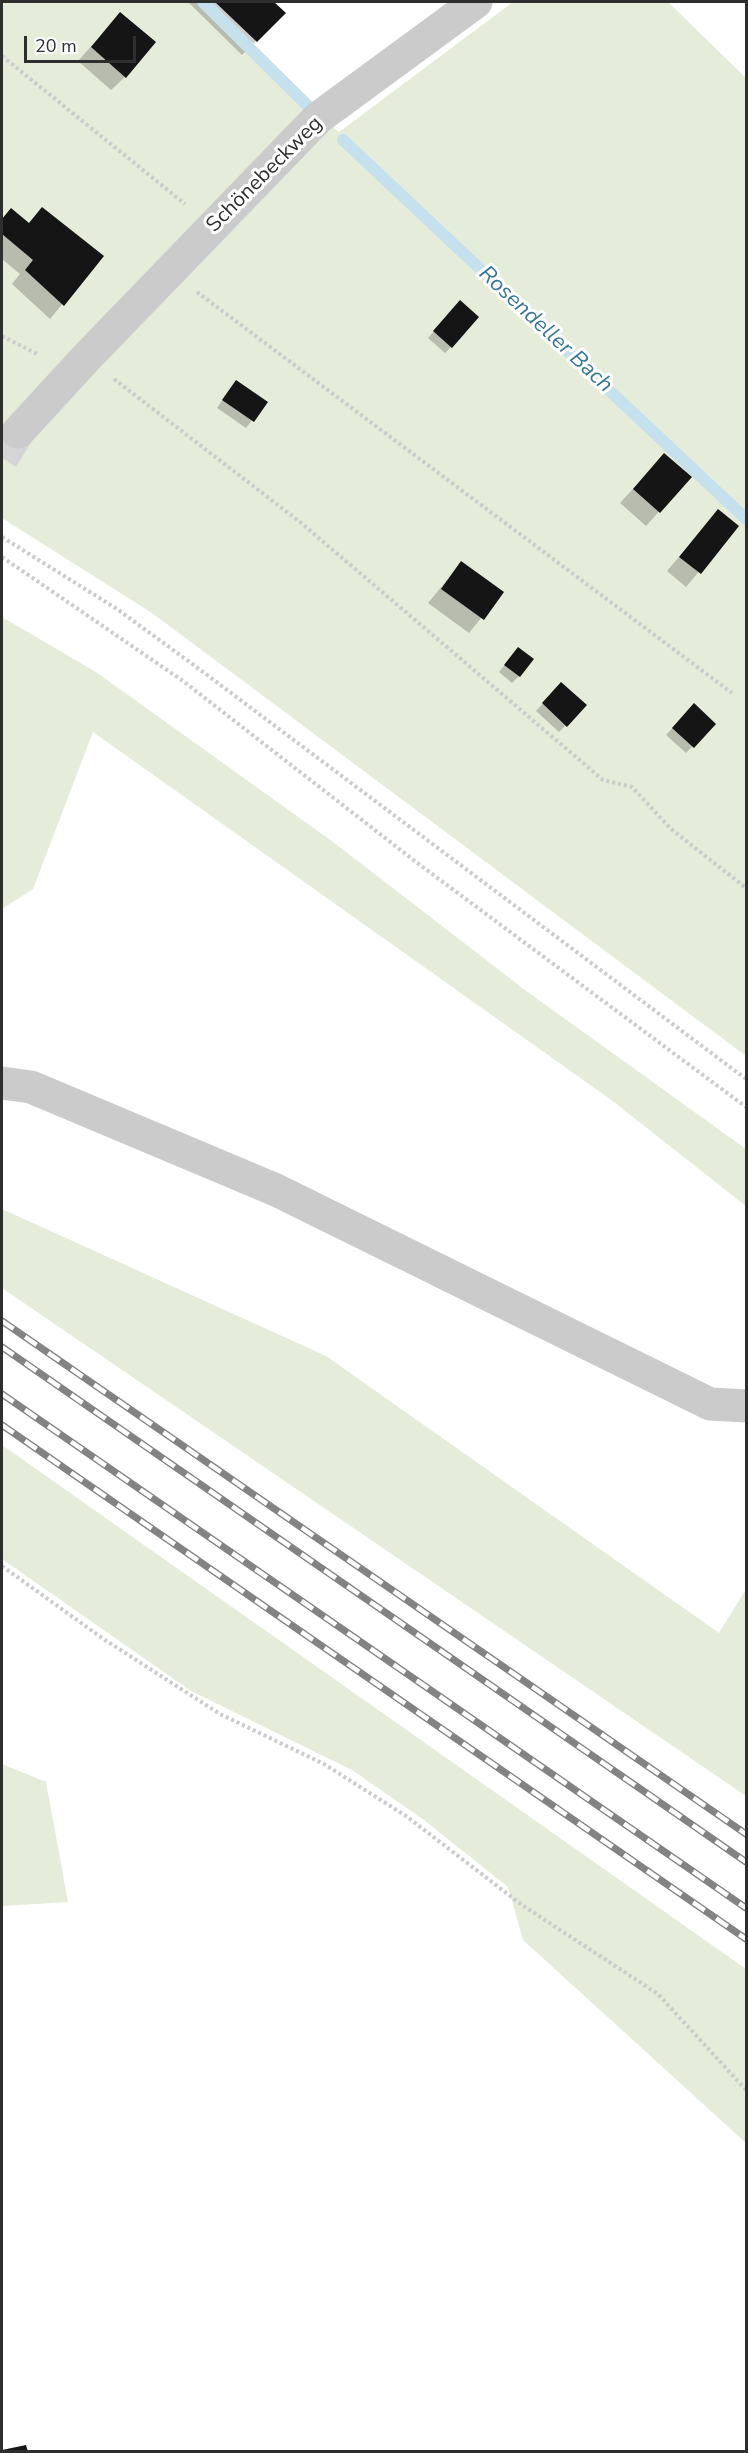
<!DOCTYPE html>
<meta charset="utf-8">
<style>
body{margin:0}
#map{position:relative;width:748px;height:2453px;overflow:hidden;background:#fff;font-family:"Nunito Sans",sans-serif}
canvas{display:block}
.frame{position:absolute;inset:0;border:3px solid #2e2e2e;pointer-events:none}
.scale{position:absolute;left:24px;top:36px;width:112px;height:27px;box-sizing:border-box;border:3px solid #2e2e2e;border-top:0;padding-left:8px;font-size:18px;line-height:21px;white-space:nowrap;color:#2e2e2e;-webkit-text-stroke:4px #fff;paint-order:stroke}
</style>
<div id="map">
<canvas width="748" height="2453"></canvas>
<div class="frame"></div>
<div class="scale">20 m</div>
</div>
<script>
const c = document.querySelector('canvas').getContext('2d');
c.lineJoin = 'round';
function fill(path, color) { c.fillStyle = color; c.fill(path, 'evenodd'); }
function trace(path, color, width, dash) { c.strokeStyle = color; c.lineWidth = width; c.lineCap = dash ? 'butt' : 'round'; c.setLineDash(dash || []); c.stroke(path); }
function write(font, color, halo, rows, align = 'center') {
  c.font = font + ' "Nunito Sans",sans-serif'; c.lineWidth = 6; c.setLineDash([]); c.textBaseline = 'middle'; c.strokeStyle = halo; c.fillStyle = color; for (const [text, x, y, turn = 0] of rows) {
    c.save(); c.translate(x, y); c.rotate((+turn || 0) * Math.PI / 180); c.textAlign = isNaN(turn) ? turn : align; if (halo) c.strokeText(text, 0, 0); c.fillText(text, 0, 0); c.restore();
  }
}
const green = new Path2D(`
 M2 2H199L300 103 339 132 513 2H668L746 78V1056L152 613 2 518Z
 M2 617 96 672 333 842 529 993 746 1149V1206L610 1099 93 732 33 889 2 909Z
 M2 1209 326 1356 719 1633 746 1589V1796L2 1288Z
 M2 1445 746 1969V2143L523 1940 508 1887 424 1820 352 1770 191 1691 2 1559Z
 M2 1764 46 1782 68 1902 2 1906Z`);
const shadow = new Path2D(`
 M188 2H272L284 13 242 55Z
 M120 14 125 77 111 90 78 61Z
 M43 209 102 256 50 319 12 284 20 274 2 259V219L11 210 28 224Z
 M453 309 451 347 445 353 428 338Z
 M230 389 266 402 246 428 217 408Z
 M664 455 690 477 646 526 620 503Z
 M718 511 737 526 686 587 667 571Z
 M461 563 502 592 469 633 428 603Z
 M512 656 519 676 512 683 499 672Z
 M561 684 566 725 559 732 536 711Z
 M687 712 714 724 686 753 666 735Z`);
const stream = new Path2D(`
 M203 2 307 105
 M343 140 746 519`);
const building = new Path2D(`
 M215 2H274L286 13 257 42Z
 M120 12 156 42 126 78 91 47Z
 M42 207 104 256 64 306 25 270 33 260 2 234V219L11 208 29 223Z
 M460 300 479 317 452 348 433 331Z
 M236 380 268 402 254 422 222 400Z
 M664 453 692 477 660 513 633 489Z
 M718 509 739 526 701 574 679 557Z
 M461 561 504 592 484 620 441 589Z
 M518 647 534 659 520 677 504 665Z
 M561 682 587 705 567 727 542 703Z
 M694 703 716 724 694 748 672 728Z
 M26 2445 28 2452H2V2450Z`);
const minorTunnel = new Path2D(`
 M2 458 18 432`);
const path = new Path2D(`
 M2 56 185 204
 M197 292 732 693
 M2 336 39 355
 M114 379 300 522 603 780 632 787 671 829 746 888
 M2 537 117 609 191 663 746 1079
 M2 557 183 681 416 862 746 1107
 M2 1566 105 1640 220 1714 324 1764 406 1816 522 1905 658 1994 746 2090`);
const minor = new Path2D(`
 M18 432 87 357 318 118 476 2
 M2 1083 31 1087 276 1190 710 1404 746 1406`);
const rail = new Path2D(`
 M2 1321 746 1834
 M2 1347 746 1862
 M2 1394 746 1908
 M2 1425 746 1939`);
const streetNames = [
 ["Schönebeckweg",265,175,-45]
];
const waterNames = [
 ["Rosendeller Bach",545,330,43]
];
fill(green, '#e5ecda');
fill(shadow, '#0003');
trace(stream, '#c5e1ee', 12);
fill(building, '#151515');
trace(minorTunnel, '#d5d5d5', 33, [33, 16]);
trace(path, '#cbcbcb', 4, [3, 3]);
trace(minor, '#cbcbcb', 33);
trace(rail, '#838383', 7);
trace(rail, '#fff', 4.5, [14]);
write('21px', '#2e2e2e', '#fff', streetNames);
write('italic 22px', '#367795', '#fff', waterNames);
</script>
